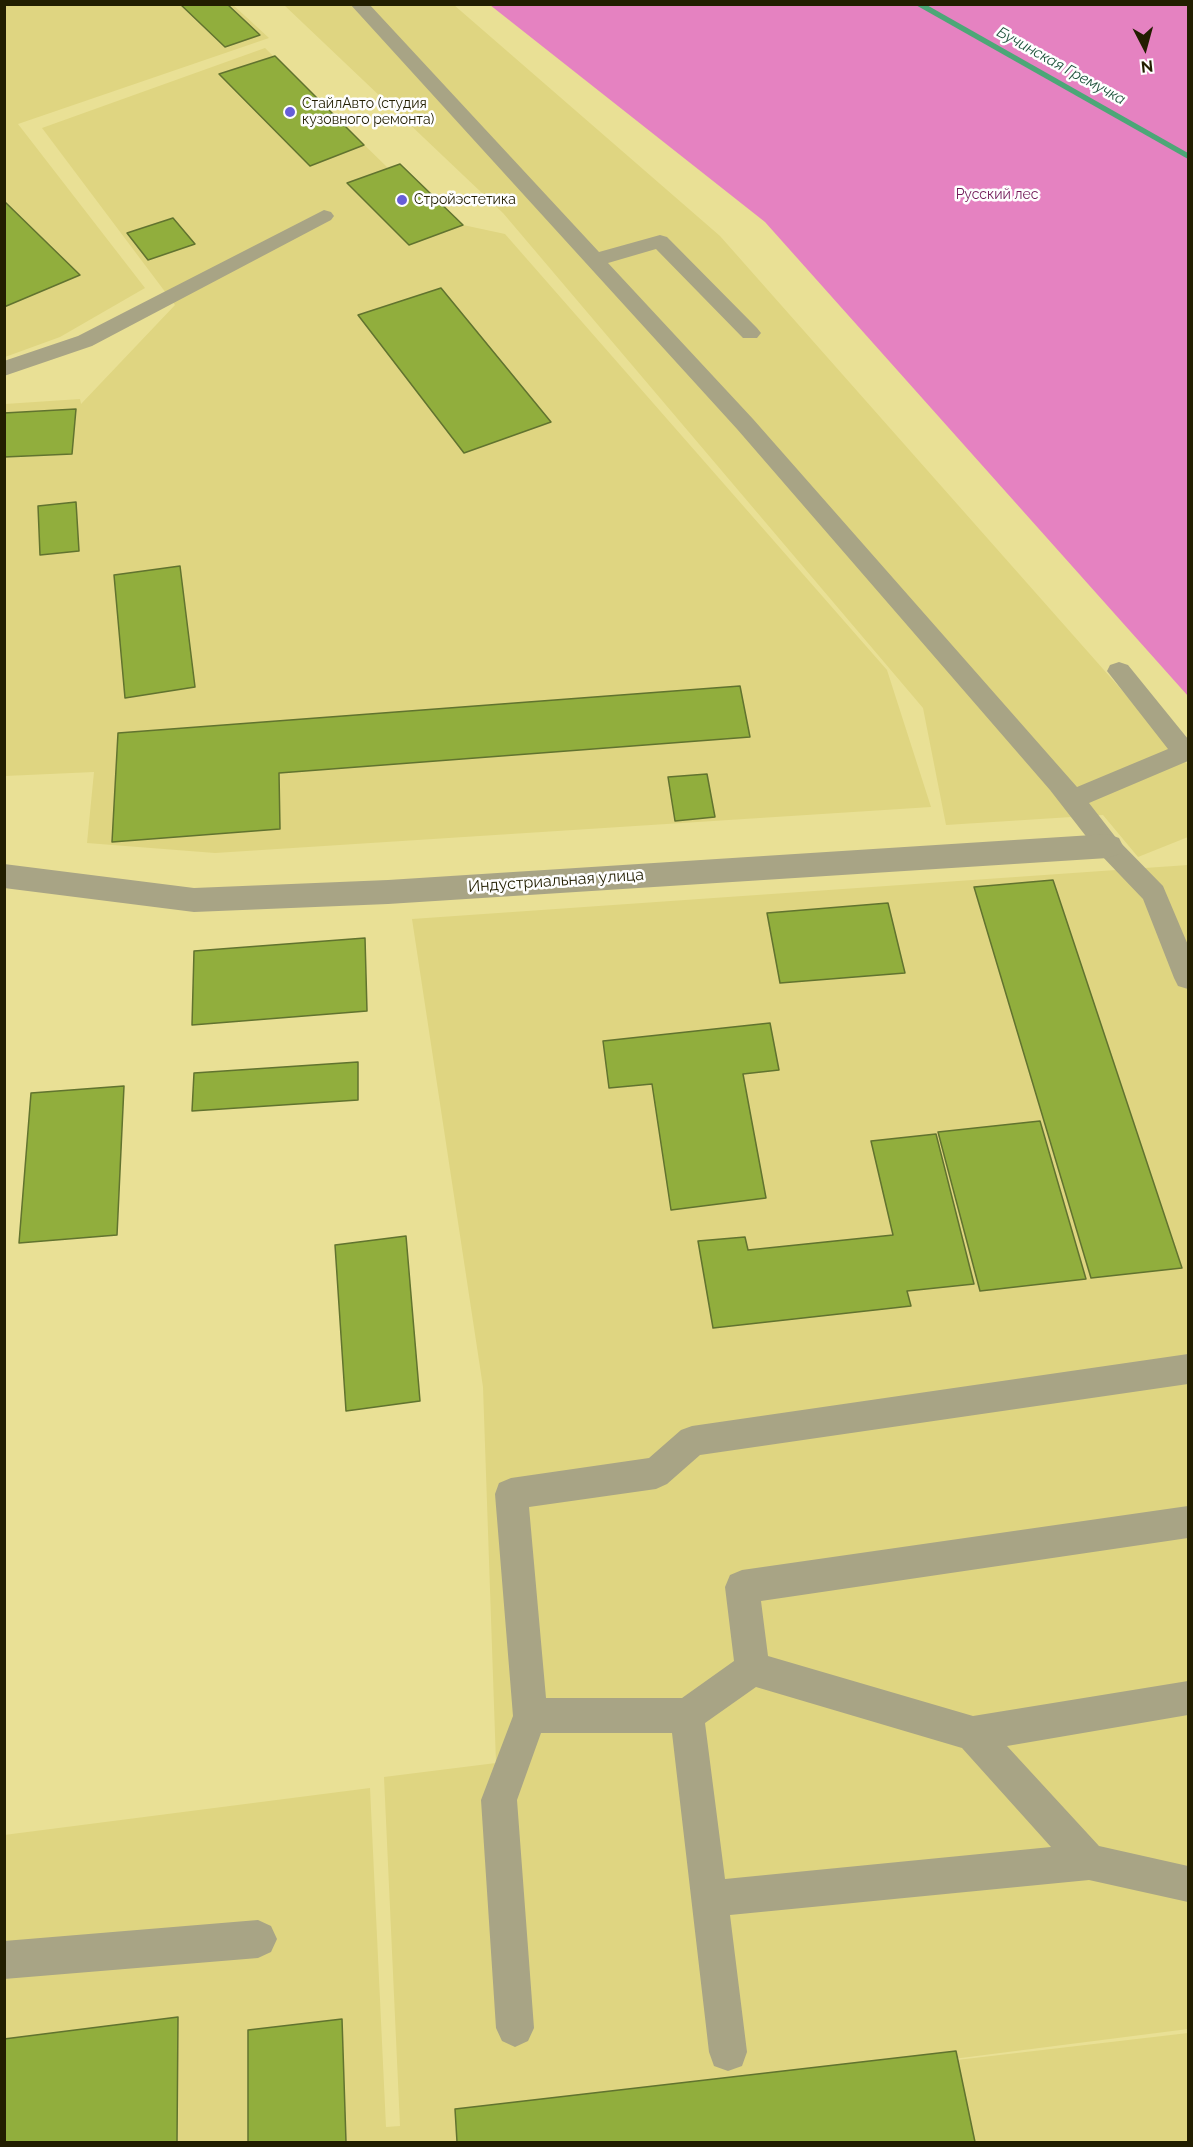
<!DOCTYPE html>
<meta charset="utf-8">
<style>
body{margin:0}
#map{position:relative;width:1193px;height:2147px;overflow:hidden;background:#e9e095;font-family:Raleway,sans-serif}
canvas{display:block}
.frame{position:absolute;inset:0;border:6px solid #221e00;pointer-events:none}
.north{position:absolute;left:1115px;top:18px;width:60px;height:60px;-webkit-text-stroke:4px #fefefe;paint-order:stroke;rotate:174deg;font-size:16px;font-weight:700;line-height:24px;text-align:center;color:#221e00}
.north::after{content:'';display:block;margin:auto;width:21px;height:27px;background:#221e00;clip-path:polygon(50% 0,100% 100%,50% 72%,0 100%)}
</style>
<div id="map">
<canvas width="1193" height="2147"></canvas>
<div class="frame"></div>
<div class="north">N</div>
</div>
<script>
const c = document.querySelector('canvas').getContext('2d');
c.lineJoin = 'round';
function fill(path, color) { c.fillStyle = color; c.fill(path, 'evenodd'); }
function trace(path, color, width, dash) { c.strokeStyle = color; c.lineWidth = width; c.lineCap = dash ? 'butt' : 'round'; c.setLineDash(dash || []); c.stroke(path); }
function write(font, color, halo, rows, align = 'center') {
  c.font = font + ' Raleway,sans-serif'; c.lineWidth = 5; c.setLineDash([]); c.textBaseline = 'middle'; c.strokeStyle = halo; c.fillStyle = color; for (const [text, x, y, turn = 0] of rows) {
    c.save(); c.translate(x, y); c.rotate((+turn || 0) * Math.PI / 180); c.textAlign = isNaN(turn) ? turn : align; if (halo) c.strokeText(text, 0, 0); c.fillText(text, 0, 0); c.restore();
  }
}
const built = new Path2D(`
 M4 5H233L269 38 18 124 145 288 60 337 5 357Z
 M284 5H454L720 236 1188 765V837L1138 857 1103 815 946 825 923 708 503 213Z
 M265 48 388 168 400 164 463 225 505 234 887 670 931 807 215 853 87 843 94 772 5 776V404L80 399 81 404 175 305 42 128Z
 M1188 865V2029L820 2076 1188 2033V2142H5L4 1835 370 1788 386 2127 400 2126 384 1777 496 1763 483 1387 412 919Z`);
const forest = new Path2D(`
 M490 5H1188V696L765 222Z`);
const stream = new Path2D(`
 M914 4H925L1188 153V159Z`);
const building = new Path2D(`
 M180 4H227L260 35 225 47Z
 M275 56 364 145 310 166 219 74Z
 M400 164 463 225 409 245 347 183Z
 M4 201 80 275 4 307Z
 M173 218 195 244 148 260 127 233Z
 M441 288 551 422 464 453 358 315Z
 M76 409 72 454 4 457V413Z
 M76 502 79 551 40 555 38 506Z
 M180 566 195 687 125 698 114 575Z
 M740 686 750 737 279 773 280 829 112 842 118 733Z
 M707 774 715 817 675 821 668 777Z
 M1053 880 1182 1268 1091 1278 974 887Z
 M888 903 905 973 780 983 767 913Z
 M365 938 367 1011 192 1025 194 951Z
 M770 1023 779 1070 743 1074 766 1198 671 1210 652 1084 609 1088 603 1041Z
 M358 1062V1100L192 1111 194 1073Z
 M124 1086 117 1235 19 1243 31 1093Z
 M1040 1121 1086 1279 980 1291 938 1132Z
 M936 1134 974 1284 907 1291 911 1306 713 1328 698 1241 745 1237 748 1250 893 1235 871 1141Z
 M406 1236 420 1401 346 1411 335 1245Z
 M178 2017 177 2142H4V2039Z
 M342 2019 346 2142H248V2030Z
 M956 2051 975 2142H457L455 2109Z`);
const service = new Path2D(`
 M350 4H369L599 252 660 235 667 237 757 328 761 333 757 338H743L656 249 608 263 753 419 1077 787 1168 749 1107 671 1110 665 1119 662 1128 665 1188 739V761L1089 803 1117 839 1163 886 1188 945V989L1178 986 1174 978 1143 899 1099 853 1050 790 737 429Z
 M324 210 331 212 334 216 331 220 92 346 4 376V361L78 336Z
 M1188 1354V1384L700 1455 667 1484 656 1489 529 1507 546 1698H682L734 1661 725 1587 730 1575 742 1570 1188 1506V1538L761 1601 768 1656 973 1716 1188 1681V1715L1007 1746 1099 1846 1188 1866V1902L1089 1880 730 1915 747 2052 742 2066 728 2071 714 2066 709 2052 672 1733H541L517 1800 534 2028 528 2041 515 2047 502 2041 496 2028 481 1800 513 1716 495 1494 499 1483 511 1478 649 1458 681 1430 692 1426ZM756 1687 962 1748 1051 1847 725 1879 705 1723Z
 M258 1920 271 1926 277 1939 271 1952 258 1958 4 1979V1941Z`);
const minor = new Path2D(`
 M1108 834 1119 838 1123 846 1119 854 1108 858 388 904 194 912 4 888V864L194 888 388 880Z`);
const markers = [
 [290,112,6,"#675ed8"],
 [402,200,6,"#675ed8"]
];
const farPoinames = [
 ["СтайлАвто (студия",302,104],
 ["кузовного ремонта)",302,120],
 ["Стройэстетика",414,200]
];
const farParknames = [
 ["Русский лес",997,195]
];
const farWaternames = [
 ["Бучинская Гремучка",1061,66,29]
];
const streetNames = [
 ["Индустриальная улица",556,881,-4]
];
fill(built, '#dfd581');
fill(forest, '#e582c1');
fill(stream, '#4ca777');
fill(building, '#91ae3d');
trace(building, '#61732f', 1.5);
fill(service, '#a8a485');
fill(minor, '#a8a485');
for (const [x, y, r, color] of markers) { const dot = new Path2D(); dot.arc(x, y, r, 0, 2 * Math.PI); c.fillStyle = color; c.fill(dot); trace(dot, '#fefefe', 2); }
write('14px', '#221e00', '#fefefe', farPoinames, 'left');
write('14px', '#721a58', '#fefefe', farParknames);
write('italic 15px', '#1e533c', '#fefefe', farWaternames);
write('16px', '#221e00', '#fefefe', streetNames);
</script>
